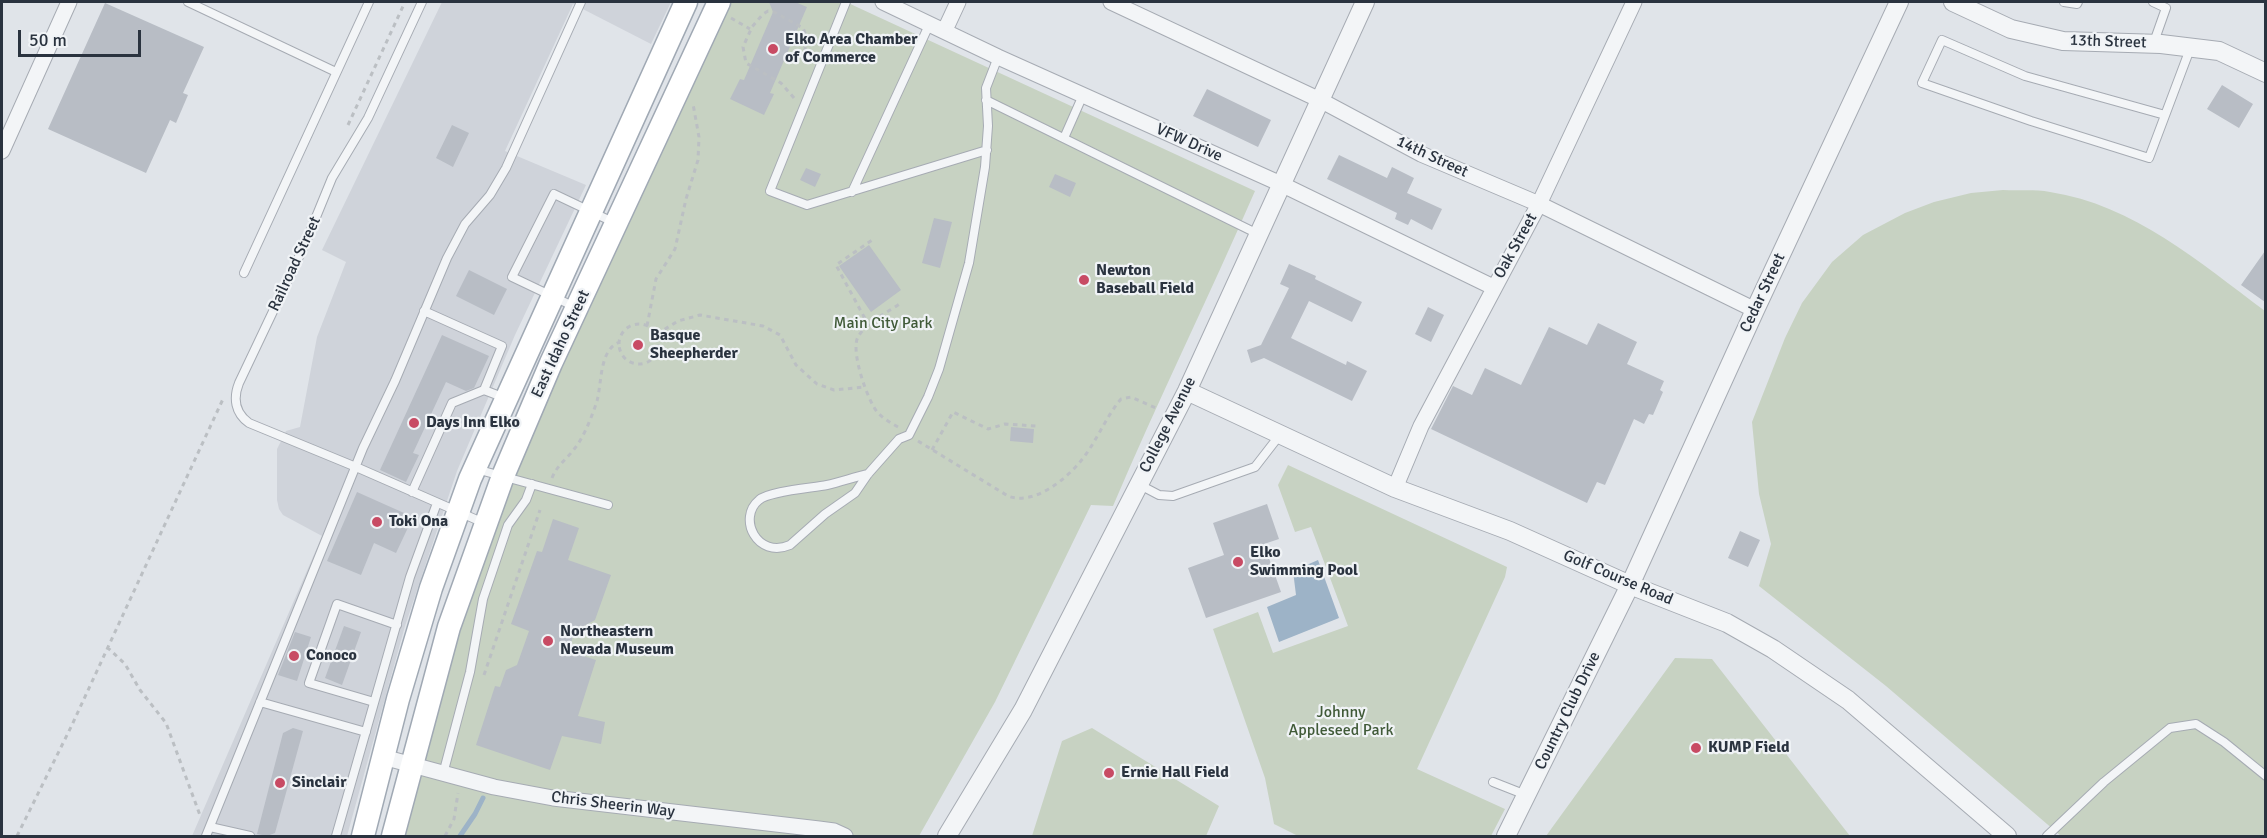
<!DOCTYPE html>
<style>
body{margin:0}
#map{position:relative;width:2267px;height:838px;overflow:hidden;background:#e0e4e9;font-family:Signika,sans-serif}
canvas{display:block}
.frame{position:absolute;inset:0;border:3px solid #2a333f;pointer-events:none}
.scale{position:absolute;left:18px;top:30px;width:123px;height:27px;box-sizing:border-box;border:3px solid #2a333f;border-top:0;padding-left:8px;font-size:18px;line-height:21px;white-space:nowrap;color:#2a333f;-webkit-text-stroke:4px #f0f3f6;paint-order:stroke}
</style>
<div id="map">
<canvas width="2267" height="838"></canvas>
<div class="frame"></div>
<div class="scale">50 m</div>
</div>
<script>
const c = document.querySelector('canvas').getContext('2d');
c.lineJoin = 'round';
function fill(path, color) { c.fillStyle = color; c.fill(path, 'evenodd'); }
function trace(path, color, width, dash) { c.strokeStyle = color; c.lineWidth = width; c.lineCap = dash ? 'butt' : 'round'; c.setLineDash(dash || []); c.stroke(path); }
function write(font, color, halo, rows, align = 'center') {
  c.font = font + ' Signika,sans-serif'; c.lineWidth = 4.5; c.setLineDash([]); c.textBaseline = 'middle'; c.strokeStyle = halo; c.fillStyle = color; for (const [text, x, y, turn = 0] of rows) {
    c.save(); c.translate(x, y); c.rotate((+turn || 0) * Math.PI / 180); c.textAlign = isNaN(turn) ? turn : align; if (halo) c.strokeText(text, 0, 0); c.fillText(text, 0, 0); c.restore();
  }
}
const built = new Path2D(`
 M442 2H671L651 44 573 4 505 151 586 185 515 335 457 471 405 626 347 836H192L322 536 283 515 279 509 277 500V449L286 431 300 427 317 337 346 262 322 250Z`);
const green = new Path2D(`
 M729 2H846L1255 191C1209 297 1158 400 1113 506L1091 505 995 702 919 836H399L470 591 528 438Z
 M2003 190C2018 191 2035 189 2050 192 2134 205 2199 262 2265 311V836H2061L1886 686 1759 586 1771 544 1759 494 1752 422 1785 338 1802 303 1832 262 1863 235 1905 213 1934 202 1971 193Z
 M1288 465 1507 567 1505 577 1417 769 1505 809 1491 836H1298L1274 824 1265 778 1213 629 1258 612 1273 653 1348 626 1311 527 1295 532 1278 485Z
 M1675 658 1712 659 1850 836H1546Z
 M1092 728 1219 806 1206 836H1032L1062 741Z`);
const water = new Path2D(`
 M1318 560 1339 618 1279 642 1267 607 1296 595 1293 571Z`);
const stream = new Path2D(`
 M460 836 475 814 483 798`);
const building = new Path2D(`
 M769 2H795L807 7 770 93 774 94 764 115 730 99 740 79 744 80 773 12Z
 M105 3 204 47 183 93 188 95 176 123 170 120 146 173 48 129Z
 M2222 85 2253 104 2239 128 2207 109Z
 M1207 89 1271 120 1258 147 1193 116Z
 M452 125 469 133 453 167 436 158Z
 M1339 155 1387 178 1392 167 1414 178 1407 193 1442 209 1432 230 1411 219 1408 225 1395 219 1397 213 1327 179Z
 M806 168 821 174 815 187 800 180Z
 M1055 174 1076 183 1070 197 1049 187Z
 M934 218 952 222 940 268 922 263Z
 M869 245 901 290 871 312 839 266Z
 M2265 251V302L2241 285Z
 M1289 264 1316 276 1315 279 1362 302 1352 322 1309 301 1291 338 1346 365 1347 361 1367 371 1352 401 1264 358 1251 363 1247 350 1261 345 1289 288 1280 284Z
 M469 270 507 289 494 315 456 296Z
 M1428 307 1444 315 1431 342 1415 334Z
 M1598 323 1637 342 1627 364 1664 381 1660 390 1663 392 1653 415 1649 414 1644 424 1634 419 1605 485 1597 482 1587 503 1431 429 1453 386 1472 395 1485 368 1521 385 1549 327 1587 345Z
 M442 335 489 356 474 388 466 391 446 382 413 453 419 455 406 482 380 470Z
 M1011 427 1034 429 1033 443 1010 441Z
 M357 492 413 517 396 553 374 543 361 575 327 561Z
 M1267 504 1279 539 1264 544 1281 592 1206 618 1188 568 1224 555 1213 523Z
 M553 519 579 528 568 560 611 575 595 620 575 631 568 651 596 660 578 716 605 722 601 744 562 736 550 770 476 745 495 686 500 687 506 670 517 665 529 631 511 624 537 551 542 552Z
 M1740 531 1760 540 1748 567 1728 558Z
 M344 626 361 632 342 685 325 678Z
 M295 632 311 637 297 681 278 675Z
 M293 728 303 731 275 833 267 836 257 834 283 733Z`);
const path = new Path2D(`
 M731 18 750 29
 M794 98 781 83 746 63 743 47 752 27 763 14 768 11 774 12 803 28 806 35 805 50 812 56
 M348 125 405 2
 M619 344a20 20 0 1 1 40 0a20 20 0 1 1-40 0Z
 M647 326 656 279 675 249 686 199 698 160 699 137 693 104
 M869 326 836 265 875 238
 M657 334 678 321 700 315 763 326 780 335 796 365 817 384 834 390 865 387
 M898 427C891 423 884 419 878 413 868 402 850 351 858 337 866 322 889 312 902 302
 M918 441 1008 496C1033 506 1065 480 1080 462 1096 443 1105 418 1121 399L1131 397 1158 409
 M932 450 953 412 988 429 1005 424 1036 426
 M552 478C557 465 567 459 575 448 585 435 592 416 597 401 602 383 599 349 620 342
 M107 647 125 664 140 690 166 723 201 818
 M484 675 540 510
 M17 836 71 727 223 399
 M445 836 454 819 458 793`);
const service = new Path2D(`
 M188 2 336 72
 M422 2 368 118 332 178 305 244 239 383C233 398 235 413 249 423L356 467 484 523
 M846 2 770 191 807 205 987 150
 M2064 2 2077 4 2078 2
 M2153 2 2166 8 2154 42
 M986 100 1258 234
 M2165 115 2025 76 1942 40 1922 83 2031 121 2149 158 2190 49
 M1064 138 1083 95
 M852 192 930 23
 M244 273 369 2
 M575 307 512 277 554 194 615 223
 M424 311 502 346 484 390
 M476 469 608 505
 M868 474C854 477 841 482 827 485 812 488 769 491 759 500 737 518 757 559 790 545L825 514 855 493 868 474 899 439 909 435 928 397 939 369 969 263 985 167 988 126 986 88 998 57
 M1140 485 1159 495 1173 496 1255 467 1279 436
 M412 492 452 403 484 390 505 398
 M260 702 366 732
 M374 702 309 683 337 604 397 625
 M443 774 470 672 483 599 508 525 526 500 532 484
 M1493 782 1526 795
 M210 827 250 836
 M206 836 363 448 395 381 447 258 465 224 490 195 506 168 581 2
 M336 836 410 577 437 503
 M2047 836 2104 782 2170 728 2196 724 2224 742 2266 776`);
const minor = new Path2D(`
 M883 2 998 57 1281 184 1493 287
 M1111 2 1320 100 1421 154 1539 204 1755 310
 M945 30 958 2
 M2 151 69 2
 M1395 488 1421 426 1539 204 1634 2
 M383 757 494 787 553 798 819 829 834 831 845 836`);
const tertiary = new Path2D(`
 M1953 2 2011 29 2063 41 2161 44 2219 51 2266 73
 M1187 391 1395 488 1510 531 1630 585 1727 623 1773 649 1848 700 2007 836
 M947 836 1023 710 1187 391 1365 2
 M1506 836 1630 585 1755 310 1899 2`);
const primary = new Path2D(`
 M363 836 398 699 431 588 470 479 686 2
 M393 836 449 627 503 476 551 363 719 2`);
const markers = [
 [773,49,6,"#c84b64"],
 [1084,280,6,"#c84b64"],
 [638,345,6,"#c84b64"],
 [414,423,6,"#c84b64"],
 [377,522,6,"#c84b64"],
 [1238,562,6,"#c84b64"],
 [548,641,6,"#c84b64"],
 [294,656,6,"#c84b64"],
 [1696,748,6,"#c84b64"],
 [1109,773,6,"#c84b64"],
 [280,783,6,"#c84b64"]
];
const poiNames = [
 ["Elko Area Chamber",785,40],
 ["of Commerce",785,58],
 ["Newton",1096,271],
 ["Baseball Field",1096,289],
 ["Basque",650,336],
 ["Sheepherder",650,354],
 ["Days Inn Elko",426,423],
 ["Toki Ona",389,522],
 ["Elko",1250,553],
 ["Swimming Pool",1250,571],
 ["Northeastern",560,632],
 ["Nevada Museum",560,650],
 ["Conoco",306,656],
 ["KUMP Field",1708,748],
 ["Ernie Hall Field",1121,773],
 ["Sinclair",292,783]
];
const streetNames = [
 ["13th Street",2108,42,2],
 ["VFW Drive",1189,143,24],
 ["14th Street",1432,157,25],
 ["Oak Street",1516,246,-61],
 ["Railroad Street",295,264,-65],
 ["Cedar Street",1763,293,-65],
 ["East Idaho Street",561,344,-65],
 ["College Avenue",1168,425,-63],
 ["Golf Course Road",1618,578,23],
 ["Country Club Drive",1568,711,-64],
 ["Chris Sheerin Way",613,805,7]
];
const parkNames = [
 ["Main City Park",883,324],
 ["Johnny",1341,713],
 ["Appleseed Park",1341,731]
];
fill(built, '#cfd3da');
fill(green, '#c7d2c2');
fill(water, '#9db3c7');
trace(stream, '#9db3c7', 5);
fill(building, '#b8bdc5');
trace(service, '#a6abb3', 10);
trace(minor, '#a6abb3', 17);
trace(tertiary, '#a6abb3', 20);
trace(primary, '#a0a9b4', 25);
trace(path, '#bbbfc3', 3, [4.5, 4.5]);
trace(service, '#f3f5f7', 8);
trace(minor, '#f3f5f7', 15);
trace(tertiary, '#f3f5f7', 18);
trace(primary, '#fff', 22);
for (const [x, y, r, color] of markers) { const dot = new Path2D(); dot.arc(x, y, r, 0, 2 * Math.PI); c.fillStyle = color; c.fill(dot); trace(dot, '#f0f3f6', 2); }
write('bold 16px', '#2a333f', '#f0f3f6', poiNames, 'left');
write('16px', '#2a333f', '#f0f3f6', streetNames);
write('16px', '#405a38', '#f0f3f6', parkNames);
</script>
